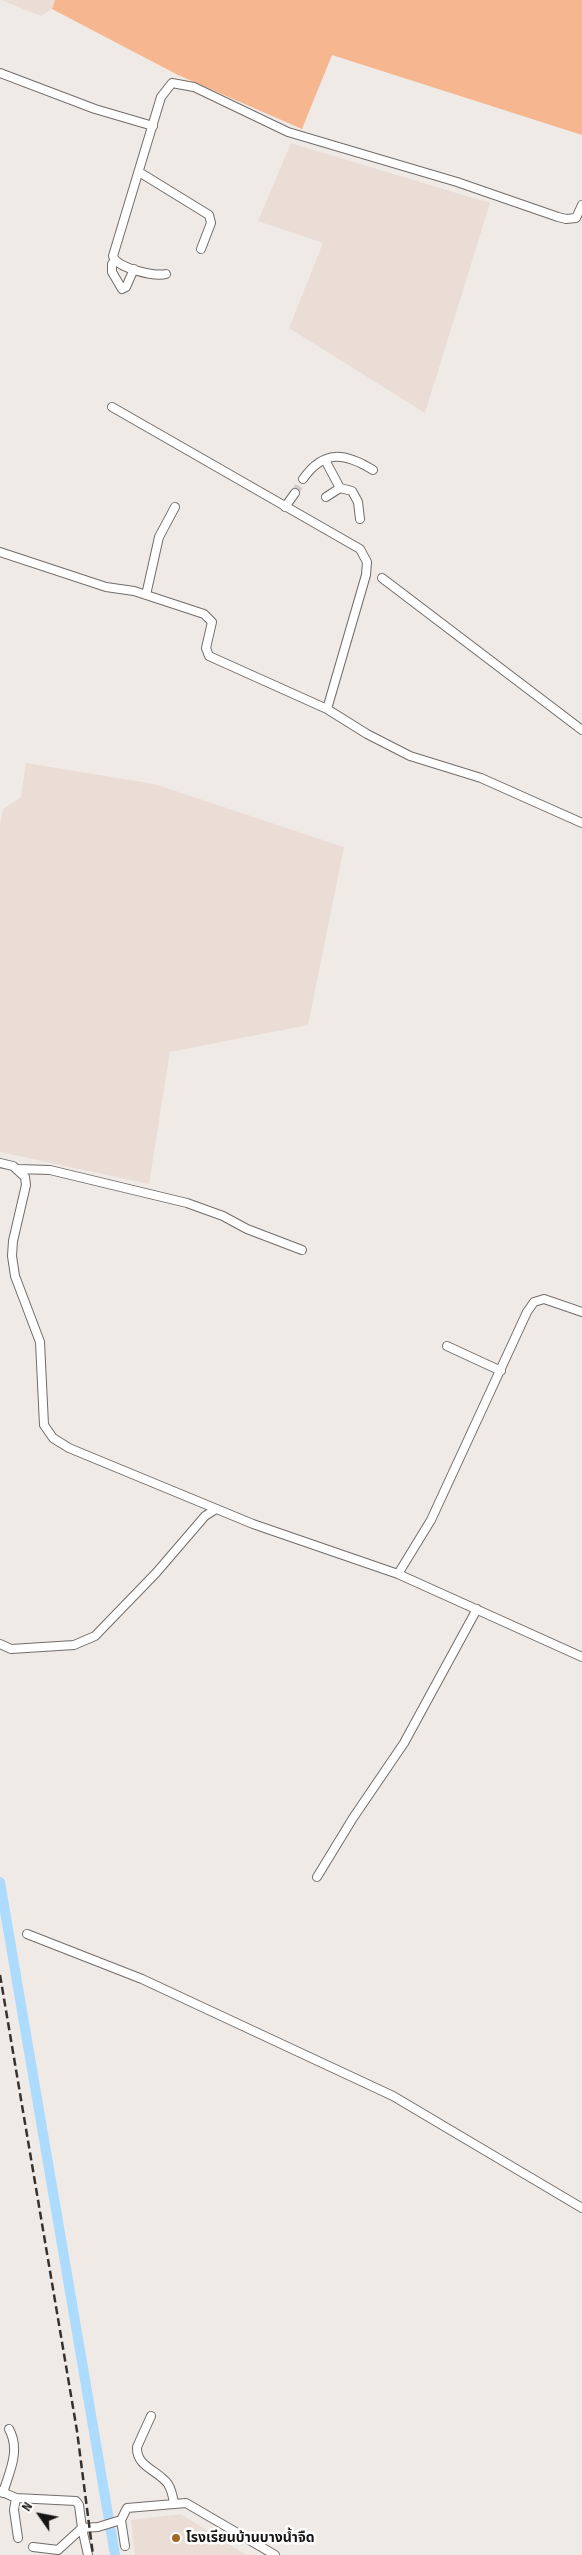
<!DOCTYPE html>
<meta charset="utf-8">
<style>
body{margin:0}
#map{position:relative;width:582px;height:2555px;overflow:hidden;background:#f0eae7;font-family:"Sofia Sans Condensed",sans-serif}
canvas{display:block}
.north{position:absolute;left:15px;top:2490px;width:50px;height:50px;-webkit-text-stroke:4px #fff;paint-order:stroke;rotate:303deg;font-size:14px;font-weight:700;line-height:20px;text-align:center;color:#171514}
.north::after{content:'';display:block;margin:auto;width:18px;height:22px;background:#171514;clip-path:polygon(50% 0,100% 100%,50% 72%,0 100%)}
</style>
<div id="map">
<canvas width="582" height="2555"></canvas>
<div class="north">N</div>
</div>
<script>
const c = document.querySelector('canvas').getContext('2d');
c.lineJoin = 'round';
function fill(path, color) { c.fillStyle = color; c.fill(path, 'evenodd'); }
function trace(path, color, width, dash) { c.strokeStyle = color; c.lineWidth = width; c.lineCap = dash ? 'butt' : 'round'; c.setLineDash(dash || []); c.stroke(path); }
function write(font, color, halo, rows, align = 'center') {
  c.font = font + ' "Sofia Sans Condensed","Noto Sans Thai",sans-serif'; c.lineWidth = 5; c.setLineDash([]); c.textBaseline = 'middle'; c.strokeStyle = halo; c.fillStyle = color; for (const [text, x, y, turn = 0] of rows) {
    c.save(); c.translate(x, y); c.rotate((+turn || 0) * Math.PI / 180); c.textAlign = isNaN(turn) ? turn : align; if (halo) c.strokeText(text, 0, 0); c.fillText(text, 0, 0); c.restore();
  }
}
const built = new Path2D(`
 M1 0H55L52 9 41 16Z
 M291 143 490 203 425 413 289 328 323 243 258 221Z
 M26 763 155 784 344 847 308 1025 170 1052 149 1184 0 1152V826L3 809 21 797Z
 M181 2514 246 2555H135L131 2520Z`);
const green = new Path2D(`
 M55 0H582V135L332 55 302 129 178 75 52 9Z`);
const canal = new Path2D(`
 M0 1882 115 2555`);
const minorTunnel = new Path2D(`
 M295 493 303 479`);
const minor = new Path2D(`
 M0 73 95 109 153 126
 M139 172 209 215 211 223 201 249
 M114 261 112 264V272L122 289 126 287 134 269
 M166 274C155 277 116 268 113 256L161 97 172 83 194 87 288 132 457 182 558 217 566 219 576 218 582 205
 M112 407 360 549 367 562 366 575 327 709 367 734 410 756 481 778 582 823
 M325 460 340 488
 M303 479C324 449 345 453 373 470
 M326 497 340 488 352 491 358 502 360 519
 M285 507 295 493
 M0 552 106 587 134 591 204 614 212 622 206 648 209 656 327 709
 M382 578 582 730
 M146 595 159 537 175 507
 M0 1163 13 1166 25 1177 26 1185 13 1241 12 1256 15 1276 40 1342 44 1425 53 1438 69 1448 253 1524 398 1574 582 1657
 M18 1169 50 1170 187 1203 223 1216 247 1229 302 1250
 M447 1346 501 1371
 M398 1574 431 1520 527 1312 534 1302 544 1299 582 1312
 M0 1644 11 1649 74 1645 95 1636 156 1573 205 1516 216 1509
 M317 1877 353 1818 404 1743 477 1609
 M27 1934 142 1979 393 2096 582 2208
 M151 2416 137 2447C136 2467 158 2470 168 2484 171 2489 173 2497 174 2503
 M0 2491 16 2498 76 2501 79 2505 82 2528 98 2527 121 2520
 M3 2493C9 2472 21 2451 9 2429
 M16 2498 14 2510 18 2538
 M125 2546 121 2520 127 2508 186 2503 275 2555
 M33 2547 58 2550 82 2528 88 2555`);
const rail = new Path2D(`
 M0 1975 77 2431 93 2555`);
const markers = [
 [176,2538,5,"#a06725"]
];
const poiNames = [
 ["โรงเรียนบ้านบางนํ้าจืด",186,2538]
];
fill(built, '#eaddd6');
fill(green, '#f5b690');
trace(canal, '#acdbfd', 10);
trace(minorTunnel, '#cfcac7', 8, [8, 4]);
trace(minor, '#716c69', 10);
trace(minor, '#fff', 8);
trace(rail, '#343230', 2.5, [8, 4]);
for (const [x, y, r, color] of markers) { const dot = new Path2D(); dot.arc(x, y, r, 0, 2 * Math.PI); c.fillStyle = color; c.fill(dot); trace(dot, '#fff', 2); }
write('bold 14px', '#171514', '#fff', poiNames, 'left');
</script>
